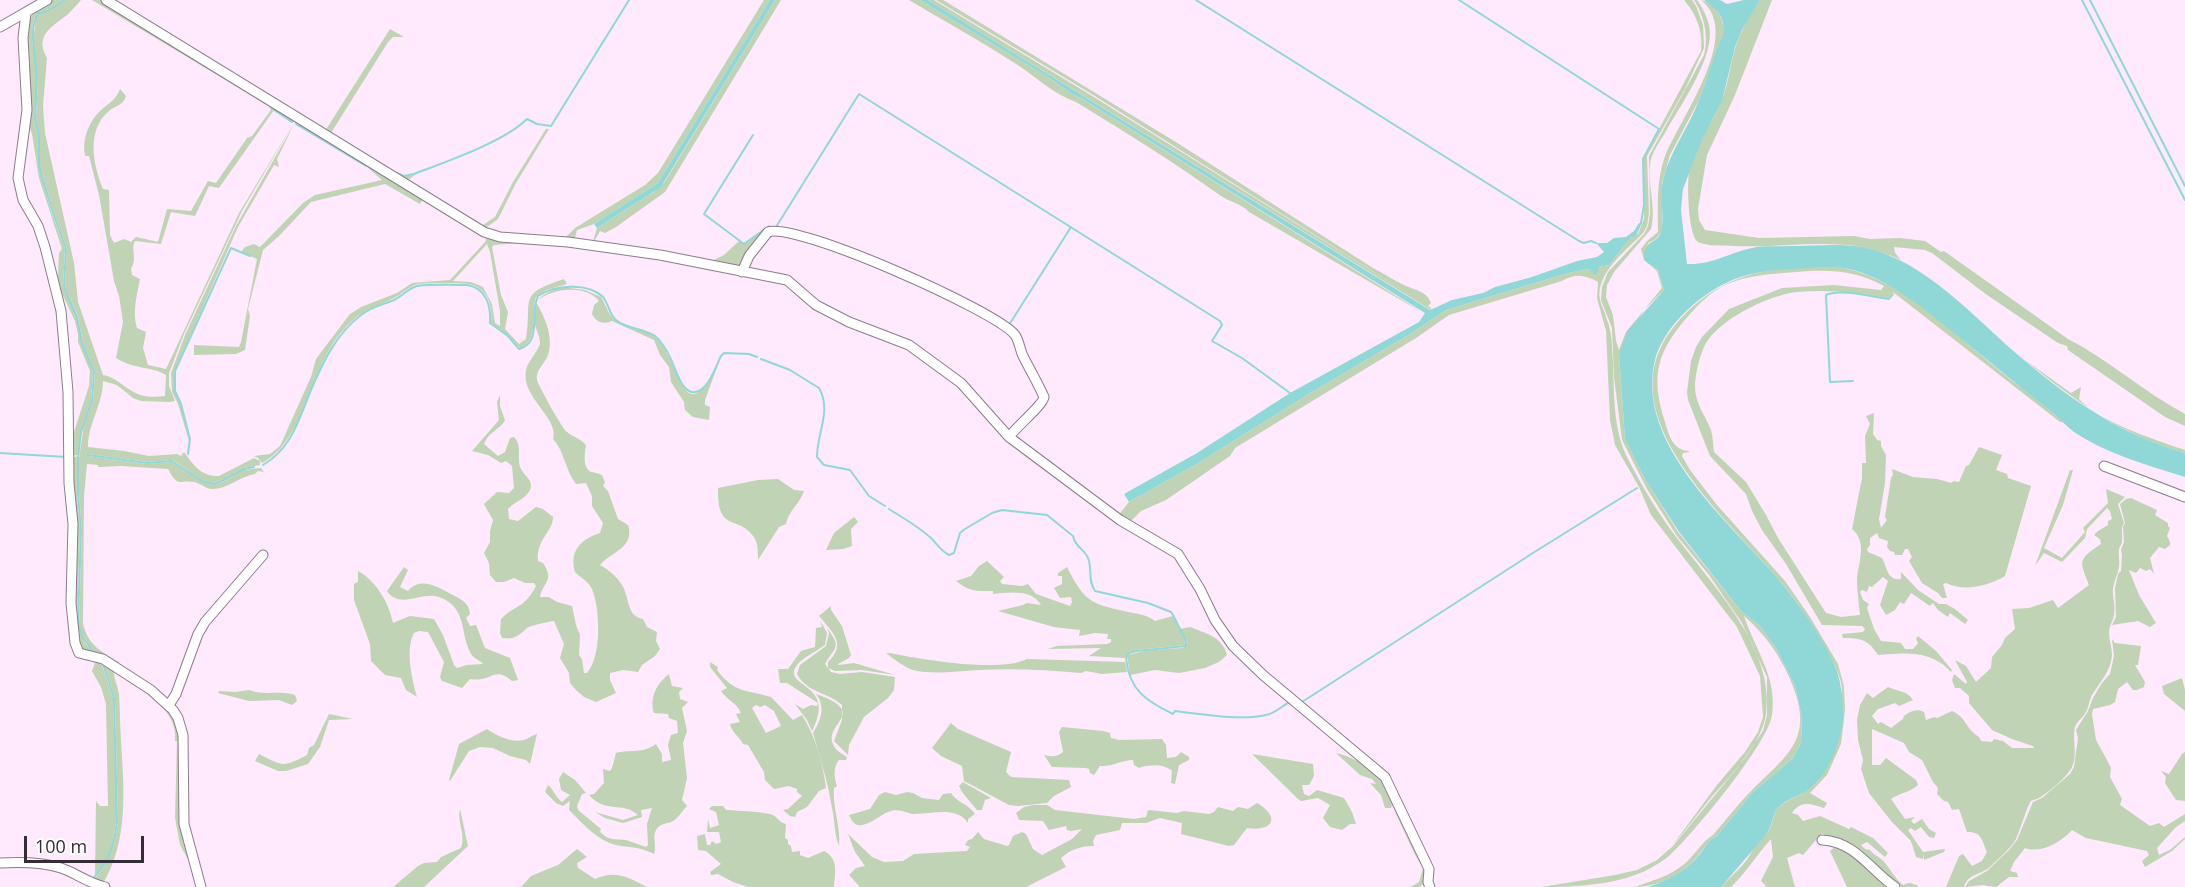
<!DOCTYPE html>
<style>
body{margin:0}
#map{position:relative;width:2185px;height:887px;overflow:hidden;background:#fee9fd;font-family:"Open Sans",sans-serif}
canvas{display:block}
.scale{position:absolute;left:24px;top:836px;width:120px;height:27px;box-sizing:border-box;border:3px solid #352d35;border-top:0;padding-left:8px;font-size:18px;line-height:21px;white-space:nowrap;color:#352d35;-webkit-text-stroke:4px #fefefe;paint-order:stroke}
</style>
<div id="map">
<canvas width="2185" height="887"></canvas>
<div class="scale">100 m</div>
</div>
<script>
const c = document.querySelector('canvas').getContext('2d');
c.lineJoin = 'round';
function fill(path, color) { c.fillStyle = color; c.fill(path, 'evenodd'); }
function trace(path, color, width, dash) { c.strokeStyle = color; c.lineWidth = width; c.lineCap = dash ? 'butt' : 'round'; c.setLineDash(dash || []); c.stroke(path); }
const green = new Path2D(`
 M49 0H63L45 11 36 12 32 29V40L37 76 34 119 38 136 39 165 50 208 65 249 63 287 77 317 82 343 93 372 91 400 83 424 78 455 71 456V435L74 432 89 386 90 371 78 342V334L75 321 57 283 53 268 58 276 59 253 62 249 39 178 32 134 30 129 27 130C27 105 20 31 34 12 37 7 44 4 49 0Z
 M66 0H81C77 5 72 10 67 15 52 27 34 35 47 58L43 106 45 133 74 263 78 302 103 375C115 377 121 385 132 391 142 398 154 397 165 396L166 375C152 366 135 370 116 358L123 322 119 296 114 281 99 195 89 156H85C82 142 87 126 97 114 106 104 114 103 120 89L126 96C123 106 116 105 109 111 86 130 93 165 103 189L109 190 110 235 114 243 124 239 131 242 136 237 158 242 167 209 191 211 208 181 216 183 247 138 252 136 271 110 269 106 92 0H101L295 119 294 122 274 110 219 188 209 186 195 216 171 212 161 244 135 241C130 250 138 256 131 269L132 275 140 279C137 294 132 313 137 328L146 332 143 348 148 365 166 369 239 213 293 124 242 211 184 334 169 373V386L175 401 170 402 141 401 133 398 117 385 103 381C103 404 88 423 88 447L124 451 149 456 177 454 181 456 184 452C193 465 202 477 219 476L254 458 260 461V465L244 468 222 480 212 483 202 480 173 460 147 462 88 454V456L146 464 172 462 201 481 212 485 223 482 244 470 261 468 264 472 258 471 255 474C240 476 227 490 211 489 205 488 200 483 194 482 178 479 179 489 168 469L121 466 98 467V465L87 464 84 496 83 623C87 644 101 652 119 662V667L82 652 76 636 71 458 78 456 77 494 80 530 77 624 86 644 94 652 80 630 79 624 82 530 79 494V459L84 424 93 400 95 372 83 343 78 316 65 287 67 249 52 207 40 165 39 136 36 119 38 76 33 40 37 13 45 12Z
 M764 0H770L658 183 594 224 577 230 574 242 562 241 575 228 645 185 658 173Z
 M775 0H781L665 192 616 227 605 233 600 231 592 245 597 228 655 191 664 183Z
 M909 0H920L1051 79 1072 94 1081 98 1425 314 1249 212C1242 204 1230 202 1221 196 1174 162 1125 132 1076 102 1053 94 1034 75 1013 62 979 40 944 21 909 0Z
 M928 0H934L1089 94 1426 305 1090 93 936 0H943L1179 144 1373 268C1383 273 1393 280 1404 285 1414 290 1427 291 1431 303L1428 306 1431 308V310Z
 M1684 0H1692L1696 6 1703 25 1704 48 1685 89 1647 156 1649 213 1647 226 1643 233C1627 250 1595 273 1600 300 1601 305 1605 311 1606 317 1610 327 1612 337 1612 348 1615 382 1611 423 1626 455 1642 487 1662 520 1684 547 1719 592 1775 653 1766 714 1762 744 1729 777 1709 800 1697 815 1685 831 1672 846L1717 785 1745 752 1758 732 1763 717 1760 676 1737 627 1651 515 1639 487 1615 445 1610 420 1606 331 1597 298 1598 282C1585 275 1576 273 1562 281L1449 315 1416 338 1235 448 1230 456 1166 500 1141 511 1128 524 1117 517 1129 502 1195 465 1307 395 1405 337 1446 310 1568 273 1589 269 1593 271 1598 270 1599 267 1609 265 1631 237 1638 234 1644 219 1643 168 1644 157 1701 51C1703 31 1697 15 1684 0Z
 M1694 0H1697C1702 7 1707 16 1709 25 1716 56 1681 104 1666 131 1661 140 1654 149 1651 159 1646 182 1657 206 1651 229L1614 272 1607 285 1606 297 1613 315 1616 341 1619 350 1626 332 1662 288 1657 271 1644 260 1641 249 1647 241 1658 232C1658 207 1656 184 1664 159 1677 122 1745 35 1701 0 1717 4 1725 19 1723 35L1699 100 1670 155 1662 183V231L1656 239 1648 243 1645 260 1658 270 1664 290 1644 310 1619 354 1625 439 1646 481 1678 532 1741 611 1760 626 1777 650 1795 686 1802 718 1801 743 1792 759 1753 792 1716 837C1707 841 1706 846 1700 853 1686 873 1659 887 1635 887 1651 881 1670 876 1683 865 1694 857 1701 842 1713 835 1726 820 1738 804 1752 790 1791 752 1815 737 1790 679 1779 654 1765 634 1744 616 1755 650 1778 678 1772 715 1768 743 1694 833 1671 854 1665 860 1656 865 1649 869 1619 885 1575 887 1542 887L1615 875 1637 870 1657 860 1673 846 1738 767 1763 731 1767 715V677L1742 623 1709 575 1677 536 1647 489 1622 440 1614 377 1612 328 1601 300 1602 287 1608 272 1644 234 1648 226 1650 214 1649 156 1704 55C1709 37 1704 15 1694 0Z
 M1760 0H1772L1735 95 1707 155 1698 209 1699 220 1705 230 1759 238 1854 236 1870 239 1900 238 1925 241 1941 252 1944 251 2068 339C2109 360 2144 392 2185 414V426L2165 417 2068 350 2067 346 2058 343 1987 295 1932 253 1925 250 1894 247 1895 253 1901 260C1888 254 1875 250 1862 247 1823 240 1775 248 1734 246 1723 245 1708 247 1698 242 1688 236 1687 184 1689 172 1692 151 1713 122 1721 102 1728 85 1730 66 1735 49 1740 32 1750 15 1760 0Z
 M390 29 404 37H393L388 42 331 133 325 131Z
 M297 120 423 199 420 204 385 184 311 202 279 236 263 250 248 309 250 316 245 350 236 354 194 355V345L239 347 241 342 257 259 241 252 245 247 254 244 260 247 303 203 315 195 382 180 367 167 296 123Z
 M294 124 277 159 279 167 274 165 238 227 175 371V391L181 404 189 439 187 454 189 441 178 404 172 392 171 373 185 335 236 226Z
 M546 129H549L516 183 498 219 487 227 491 231 499 233 560 238 558 241 500 237 485 232 371 163 374 162 399 177 415 175 405 182 483 225 495 217 513 182Z
 M768 227 741 271 710 262 724 255 739 241 744 244Z
 M485 234 521 243 494 245 492 247 501 295 508 312 505 329 519 344 526 339C533 298 516 295 564 279L567 284 546 290 536 297C530 314 540 340 520 348L509 336 491 323C493 306 488 287 468 284 459 283 426 283 418 284 409 286 402 294 394 298 372 309 362 309 344 329 309 367 306 440 262 463L258 458 254 456 270 454 280 446 311 377 316 359 350 314 361 307 397 293 412 283 450 280 486 241ZM487 244 490 252 500 311V326L495 323 492 304 483 287 471 282 453 281Z
 M1833 266C1897 275 1946 327 1995 367 2017 385 2042 402 2063 422H2060L1893 292 1889 298C1858 293 1828 289 1797 292 1769 295 1716 320 1704 347 1699 358 1695 375 1695 387 1695 403 1705 415 1711 430 1713 437 1713 445 1714 452L1746 482 1766 515 1778 538 1826 613 1841 617 1860 615C1859 603 1857 592 1857 580 1858 563 1868 542 1852 529L1862 478V463H1866L1865 436 1870 424 1866 416 1874 413 1873 434 1877 440 1881 441V446L1886 455 1885 483 1879 519 1881 528 1887 520 1885 517 1891 478 1893 475 1892 469 1913 477 1937 479 1951 483 1954 481 1959 482 1966 466 1969 465 1979 447 2002 455 1996 470 2007 474 2008 478 2031 486 2005 576C1988 586 1964 592 1946 583L1943 584 1947 598H1942L1938 593 1922 583 1909 561 1912 557 1908 549H1905L1902 555H1895L1894 552 1890 551 1887 547 1888 541 1879 538 1877 533 1870 538V545L1867 549 1868 552 1882 558C1887 567 1887 581 1901 579V572L1918 590 1939 604H1946L1955 609 1968 620 1965 624 1950 613 1948 617 1938 610 1933 603 1930 606 1911 593 1904 604 1900 602 1895 610 1886 615 1880 605 1888 581 1883 577 1872 587 1869 586 1867 592 1862 590 1860 592 1863 600 1869 604 1867 608 1874 629 1881 641 1901 643 1905 649H1913L1918 643 1916 639 1918 636 1936 651 1952 670 1951 672C1931 650 1905 653 1878 655 1868 639 1860 638 1843 638L1842 634 1863 632 1865 629 1862 626 1822 625 1786 564 1762 530 1752 511 1746 494 1710 456 1688 400 1687 392 1691 361 1696 347 1702 337 1729 309 1782 288 1834 285 1881 290 1884 286C1855 270 1828 269 1796 272 1772 274 1747 275 1725 285 1711 292 1700 303 1690 314 1657 351 1650 375 1665 422 1669 436 1673 450 1689 451V452L1683 453 1682 456 1690 470 1717 505 1785 581 1810 617 1838 664 1844 686 1845 710 1841 744 1827 775 1810 793 1827 803 1824 808C1810 804 1801 800 1792 813L1798 815 1803 821 1820 816 1849 829 1851 827 1873 838 1888 853 1885 857 1867 842 1861 845 1865 849 1870 850C1874 855 1876 855 1881 859 1887 863 1894 878 1903 885L1909 883 1917 885 1918 887H1899L1822 833 1803 855 1799 853 1787 858 1795 887H1767L1761 881 1773 857 1771 839C1757 854 1748 870 1734 884L1731 887H1721C1729 878 1739 870 1746 861 1750 856 1752 850 1756 845 1759 840 1764 837 1768 832 1773 825 1773 813 1778 808 1787 799 1800 796 1809 789 1813 786 1819 781 1821 776 1825 769 1826 758 1828 750 1833 733 1841 714 1842 697 1844 677 1831 659 1822 642 1810 622 1797 601 1781 582 1728 518 1599 412 1677 323 1721 272 1769 267 1833 266Z
 M562 287 585 290 601 297C607 306 608 317 619 323 630 330 648 329 657 339 682 366 683 434 719 362L705 400V405L710 407 709 420 693 417 685 410 684 402 671 382 669 367 660 355 654 340 612 321C603 325 596 322 592 314L594 305 599 301C586 284 551 288 536 302 545 317 554 338 548 355 545 364 535 370 537 380 538 385 563 430 567 432 573 437 580 438 586 445 585 453 582 467 591 472 595 473 598 473 602 475L605 482 603 486 608 491 618 519 628 525C635 548 612 551 600 565 608 569 617 577 622 585 630 598 626 616 643 619L647 627 657 632 656 641 660 649 655 656 642 665 638 672 623 670 610 673V680L616 693 596 702 584 697 576 690 570 683 569 673 560 658 564 644 554 621C551 621 529 626 527 628 519 635 515 640 502 638L500 633 501 619C516 604 524 609 536 586L534 583H525L514 578 504 582H496L490 575 489 563 484 553 490 542V531L493 520 484 504 497 492 509 493 514 488 512 466 506 461 501 463 488 455 472 451 499 420 497 402 500 395V406L505 420C500 430 488 432 484 444L498 456 505 452 510 438 514 437C523 446 516 459 521 469 525 477 534 480 530 490 525 500 515 501 508 509L509 519 518 521 536 507 543 509 553 517C553 532 536 539 538 561L543 563C555 581 543 582 540 597H549L557 602 572 606 576 625 580 635 579 655 582 659 584 673H587C602 656 600 609 592 589 588 581 581 578 575 572 569 551 581 539 600 533L603 523 592 506V496L586 483 576 484C565 470 565 452 553 439 560 418 520 397 526 370 528 361 537 353 540 344 540 336 537 332 535 325 530 300 541 294 562 287Z
 M2025 360 2071 393 2081 387 2079 399C2100 422 2155 440 2185 450V453C2123 436 2074 400 2025 360Z
 M2070 470H2073L2063 505 2044 548 2062 558 2085 532 2083 528 2108 503 2106 489 2125 497 2118 504 2124 523C2120 529 2123 534 2122 541 2122 544 2120 546 2119 549 2118 554 2120 561 2119 567 2118 574 2114 581 2113 588 2112 597 2116 606 2114 615 2113 621 2109 626 2109 633 2109 640 2112 648 2112 655 2111 671 2100 682 2092 695 2089 700 2089 707 2086 712 2083 718 2077 721 2075 727 2072 738 2078 756 2072 767 2068 776 2048 793 2039 798 2036 800 2034 799 2031 801 2028 804 2019 833 2016 839 2010 849 2000 857 1991 866 1982 875 1968 873 1964 887H1946L1959 856 1963 854 1972 866 1982 861 1987 852C1982 840 1981 831 1967 832L1959 809 1952 810 1948 802 1944 801 1937 794 1938 788 1933 782 1922 760 1909 752 1904 743 1872 729V765H1880L1886 758 1916 780 1918 785C1911 792 1899 793 1891 799L1905 819 1915 817 1911 821 1914 824 1922 819 1929 829 1936 833 1934 838 1929 837 1921 827 1915 831 1911 828 1908 830 1923 852 1945 849 1944 852 1924 860V854L1923 859 1916 857 1911 841 1892 822 1869 793 1861 769 1863 760 1858 740 1857 720 1860 705 1867 693 1873 698 1888 687C1898 692 1907 690 1913 700L1899 706 1895 703 1878 709 1872 716 1878 724 1881 722 1891 728 1903 719 1904 716C1910 712 1916 708 1924 712L1926 720 1934 717 1937 718 1952 711C1967 718 1965 728 1979 737L1981 741 1992 742 1994 739 2003 741 2012 748H2034L2033 746 2012 739 1992 730 1969 703V696L1960 688H1955L1952 680 1954 674 1966 684 1967 682 1955 660 1966 666 1976 682 1991 668 1992 657 2002 645 2005 638 2015 629 2012 609 2029 608 2053 600 2058 608 2089 585C2079 559 2078 560 2101 544L2100 539 2094 535 2098 531 2108 525V521L2112 519 2110 511 2107 508 2087 529 2085 538 2062 562 2044 553 2035 566Z
 M778 479 794 490 804 491C800 504 788 511 786 524L779 527 758 560C758 552 758 543 754 537 738 514 717 534 718 488L758 480Z
 M2131 498 2157 510 2155 515 2168 523V526L2170 528 2167 536 2170 542V545L2165 549 2159 547 2150 558 2154 574 2150 569 2146 571 2140 568 2136 573 2129 570 2139 595 2156 623 2150 627 2138 621 2112 625 2116 617 2115 588 2118 574 2121 571 2122 555 2121 550 2124 542 2123 527 2125 523 2120 504 2126 499Z
 M854 517 858 522 851 529 852 546 843 549 826 550 834 533Z
 M987 561 1004 577 1000 581 1002 584 1022 586 1028 584 1036 594 1070 606 1072 602 1071 597 1060 598 1054 588 1062 584V576H1058V573L1067 567C1086 605 1093 604 1133 613 1141 614 1148 616 1155 621L1173 616 1184 639 1185 645 1136 650 1129 652 1125 658 1089 656 1101 648 1048 649 1057 646 1107 644 1111 642V639H1107L1108 634 1095 633 1079 636 1080 630 1054 627 998 611 1023 605 1027 603 1041 605C1033 589 1008 592 993 594V591C976 591 970 592 956 581L971 576 979 566Z
 M404 567 408 570 400 587 408 591C420 576 438 587 451 594 460 599 469 602 470 614L466 618 470 626 476 625 485 648 510 658 518 680 512 681C493 665 492 683 470 679L462 688 442 681 440 677 444 662 428 632 419 631 414 633C405 649 412 680 417 697L406 690 401 678 385 675 371 661 370 644 354 600V584L358 582V571C377 581 389 604 393 623L410 616 434 619 443 635 454 665 457 668 467 665 483 664C480 660 472 658 470 652 460 632 467 607 439 597 421 591 400 610 387 591Z
 M831 606V610L842 626 851 655 849 658 838 664 839 665 854 663 895 675 862 670 835 671 828 668V662C847 644 833 633 819 616Z
 M820 620 827 633 825 645C816 652 800 658 795 668 786 688 837 684 812 731L807 720 795 704 803 709 811 705 817 706 818 703 787 683H780L778 669H788L801 651 815 647 816 628 822 627Z
 M1190 627C1205 633 1223 637 1227 655L1219 662 1205 668 1179 673 1155 670 1130 675 1127 655 1149 650 1183 648 1187 642 1180 629Z
 M827 628C843 649 834 647 825 664L831 672 840 674 862 672 895 677 894 690 888 698 864 717 849 745 848 755 834 741 842 720V705C828 692 807 693 797 674L800 665 826 646 829 633Z
 M2112 639 2115 643 2141 646 2138 665H2135L2145 682 2144 687 2137 690H2133L2127 682 2118 689 2115 702 2110 705 2093 709 2092 714 2096 740 2108 762 2111 768 2110 777 2122 799 2120 805 2150 826 2159 823 2164 827 2185 814V821L2176 827 2157 848 2159 855 2170 850 2185 837V839L2172 851 2145 867 2142 861 2149 855 2147 851 2086 838 2072 830C2061 842 2041 854 2025 848L2014 862 2010 871 2017 873 2018 877H2009L1996 887 1983 885 1965 887 1969 881 1987 871 2009 850 2017 840 2033 802 2042 798 2070 774 2074 767 2078 738 2076 730 2088 711 2093 698 2102 683 2110 674 2114 656Z
 M886 653C893 653 898 655 905 656 933 661 1002 672 1027 659L1125 662 1127 672 1102 674 1086 671 1081 673C1047 670 1013 668 978 670 957 671 934 675 913 670 906 668 892 658 886 653Z
 M96 660 102 665 113 698 116 788V822L112 848 104 863 95 875 96 801 100 806H108L106 704 101 687 92 671Z
 M710 662 718 667 717 670C736 694 744 689 771 697L793 720 802 715C815 735 823 764 826 788L819 791 807 807 797 812 795 817 790 816 783 810 788 809 802 796 797 792V789L789 786 774 789 765 780 764 772 748 745 743 744C740 737 732 733 730 724L740 722 736 714 741 713C737 703 727 700 721 691L727 688 710 667ZM756 705 760 707 765 705 774 711 781 726 766 733 752 708Z
 M104 664 165 705 179 727 180 757 194 870 180 845 175 818 177 741H175C179 707 138 689 114 672 114 679 118 687 119 694 120 710 120 725 121 741 124 790 129 841 102 885L94 880C109 861 115 846 118 822L115 698Z
 M669 674 672 686 683 688 679 692 680 699 688 702 682 708 687 731 683 743 687 778 682 800 687 806C683 810 678 818 673 821 668 824 660 823 656 830 652 837 657 847 654 854 638 846 631 848 616 845 598 841 581 822 569 810L570 801 563 806 556 803 545 792 548 785C554 790 556 798 562 802L570 795 561 790 559 779 563 772 575 780 586 793 582 794 577 806 578 810 601 829 600 832 606 837 612 839 626 840 646 847 648 845 647 824 652 808 641 810 642 817 623 823 605 818 595 812 623 820 638 815C623 801 606 814 589 795L594 794 604 783 603 769 610 771 612 768 616 753C631 749 643 754 656 744L662 754V762L671 760 668 745 671 735 678 733 677 721 669 718 668 714 654 713C649 698 657 683 669 674Z
 M2182 678 2185 690V711L2164 694 2162 686Z
 M249 690C265 696 279 690 295 695L297 701 292 705 279 700 249 701 218 693 219 691 235 692Z
 M816 694C870 713 824 723 833 744 835 750 842 754 847 757L846 760H839C833 767 834 777 837 786L834 788C832 807 841 826 839 846 834 833 835 821 832 808 828 782 820 758 813 733 821 720 826 707 816 694Z
 M329 714 353 719 329 720 320 747 308 764 286 771H278L255 761 259 754C283 766 282 768 307 755L309 748 314 745Z
 M951 723 958 729 1011 752 1006 772 1011 777 1069 780 1071 787 1054 796 1047 803 1018 806 1009 805 964 781 962 766 941 756 932 748Z
 M1062 727 1103 731 1110 733 1111 738 1119 740 1162 739 1166 745 1167 758 1176 757 1181 752 1189 757V760L1179 765 1175 784 1171 783 1172 771C1163 763 1148 765 1139 768L1134 765 1133 760C1121 760 1112 767 1100 766L1094 775 1090 773 1089 769 1086 768 1052 767 1044 755C1052 757 1057 757 1063 752L1059 732Z
 M487 729C497 736 511 743 524 740 528 739 532 735 537 734L530 764 526 760 510 756 493 748 480 747 469 751 450 781 449 780 459 744Z
 M2185 752V801L2176 800 2165 783 2166 777 2161 771 2169 774 2182 754Z
 M1336 753C1350 756 1371 767 1382 777L1426 869 1428 881 1419 887H1410L1419 882 1423 868 1415 855 1392 805 1391 808H1385L1381 795 1370 783 1376 784 1372 779 1360 775Z
 M1252 754 1313 764 1314 776 1309 785H1302L1304 794 1309 796 1317 790 1344 798 1352 812 1356 824H1350L1342 830 1330 827 1323 818 1330 805 1318 798 1301 801 1298 799Z
 M963 782 991 798 985 800 982 810H977L962 792 959 786Z
 M885 792 896 795 907 792 913 793 922 798 939 800 943 794 951 793C957 803 969 804 975 814L968 819V823C957 806 932 814 915 814 907 814 899 807 888 812 880 815 867 827 858 825 853 824 851 819 849 815L870 809 879 795Z
 M1257 803C1281 817 1273 832 1247 828L1234 845 1229 846 1181 834 1182 823 1160 818 1146 823H1122L1120 830 1096 835 1093 841 1094 846C1081 846 1071 849 1061 858L1066 867 1026 887H860L849 875 856 868 865 866 855 852 848 834 872 857 884 862 903 861 914 854 967 851 970 847 965 845 968 840 972 839 978 832 984 839 1007 846 1009 845 1013 836 1022 832 1026 834 1033 849 1042 855 1072 839 1082 829 1071 831 1067 830 1066 826 1049 830 1043 821 1019 820 1016 813 1024 807 1033 805H1047L1055 810 1134 819 1146 817 1148 810 1177 813 1184 811 1209 814 1214 812 1218 807 1233 811 1238 807 1248 809Z
 M712 806H723L726 810C741 811 755 811 770 814 778 816 779 823 786 824L785 838 788 840V844L791 846 792 852 800 851V855L808 858 824 851C839 859 835 873 834 887H748L733 882 718 874 711 875 710 872 721 864 706 851 698 850 697 836 705 834 707 845H710L712 841 716 844 721 842 719 832H707L708 819 710 828 719 825 716 812 709 809Z
 M460 809 468 846 424 887H393L418 866 424 863 437 862 441 857 461 848C466 836 457 822 460 809Z
 M1836 846 1859 860 1889 887H1847L1830 851Z
 M577 849 587 857 577 863 578 868 595 879C616 870 627 877 647 887H521L531 876 558 865Z`);
const water = new Path2D(`
 M770 0H775L661 187 597 228 594 224 658 183Z
 M920 0H928L1430 310 1452 300 1483 293 1495 287 1532 277 1577 261 1597 257 1604 252 1596 243H1607L1614 238 1626 237 1634 231 1639 223H1642L1636 236 1631 237 1609 265 1599 267 1597 274H1594L1589 269 1568 273 1446 310 1405 337 1307 395 1195 465 1129 502 1124 494 1197 453 1290 393 1419 322 1425 313 1081 98 1072 94 1051 79Z
 M1704 0H1720L1727 4 1744 0H1760L1742 30 1735 47 1722 101 1701 142 1683 189 1681 210 1687 264C1713 265 1728 253 1752 248 1764 245 1777 247 1789 246 1813 246 1838 243 1862 247 1925 259 1976 320 2024 360 2072 401 2124 436 2185 453V477C2147 465 2107 454 2074 432 2066 426 2060 419 2053 413 2017 385 1983 356 1948 328 1919 305 1889 280 1853 270 1832 264 1812 268 1791 269 1770 270 1746 273 1726 283 1697 297 1663 328 1655 360 1634 445 1732 524 1780 581 1799 604 1827 644 1837 671 1841 684 1843 697 1843 710 1845 734 1829 776 1808 790 1799 796 1787 799 1779 807 1772 813 1773 827 1765 836 1750 853 1736 870 1721 887H1648C1667 881 1688 870 1700 854 1706 846 1707 841 1716 837L1753 792 1792 759 1801 743 1802 718 1795 686 1777 650 1760 626 1741 611 1679 532 1646 481 1625 439 1619 354 1628 330 1664 290 1658 270 1644 260C1645 235 1657 247 1661 231 1665 218 1659 196 1663 180 1671 149 1688 129 1699 100 1708 78 1713 56 1723 35 1725 15 1718 11 1704 0Z`);
const stream = new Path2D(`
 M65 0 45 12 37 13 33 29V40L37 76 35 119 39 136V165L51 207 66 249 64 287 77 317 82 343 94 372 92 400 81 432 78 459V494L81 530 78 624 83 637 94 653
 M1196 0 1579 241 1584 243 1591 241 1596 243
 M1459 0 1659 129 1643 159 1644 205 1641 223
 M2082 0 2185 200
 M2090 0 2185 186
 M274 110 292 122
 M296 124 366 166
 M753 135 704 214 744 244 769 226
 M396 173 404 176 414 174C445 162 504 142 527 119L537 124 551 126 629 0
 M776 227 859 94 1220 321 1222 325 1212 341 1242 358 1290 393
 M1009 325 1071 227
 M761 359 790 370 819 388C832 411 817 432 817 457L824 465 850 470 869 496 885 506
 M1853 381 1830 382 1826 295C1839 288 1874 297 1889 299L1893 294
 M0 453 66 457
 M188 454 190 439 181 404 175 391V371L231 248 250 256
 M88 455 147 463 172 461 202 481 213 484 222 481 244 469 254 467
 M263 465C292 448 299 419 311 390 323 362 336 334 361 315 371 307 382 305 394 300 402 296 409 288 417 286 424 284 459 285 467 285 487 288 491 307 490 323L508 336 519 349C543 342 529 313 538 296 554 285 588 282 603 297 610 306 609 317 620 323 631 329 645 329 655 336 659 339 663 345 666 350 674 360 680 395 695 392 708 391 716 366 721 356L724 353 749 354 757 357
 M889 509C903 518 918 526 931 538 937 544 941 551 949 555L954 553 960 533 965 529 992 513 1002 510 1047 515 1073 536C1075 548 1087 550 1089 561 1092 572 1088 581 1095 591L1148 603 1171 612 1173 615 1185 639 1186 646 1136 651 1129 653 1126 658C1129 690 1146 701 1173 714L1175 711C1201 714 1242 721 1266 715 1276 713 1283 705 1290 702
 M1302 702 1533 553 1637 488
 M93 879C109 859 114 848 117 822L114 698 103 664`);
const minor = new Path2D(`
 M106 0 484 232 500 237 568 242 660 255 787 280 816 305 849 322 909 345 961 383 1009 437 1120 520 1178 554 1200 589 1215 620 1233 646 1263 675 1385 777 1429 869 1428 882 1430 887
 M26 13 23 38 27 110 18 178 23 200 38 226 45 247 61 311 68 392 69 483 73 524 71 603 75 643 79 653 103 659 151 690 173 710 178 718 183 735 184 824 201 887
 M0 27 47 0
 M742 272 749 256 768 232C794 221 997 311 1015 335 1019 340 1020 350 1023 356 1030 370 1038 383 1044 397 1043 405 1016 427 1009 437
 M2104 466 2185 497
 M169 705 176 694 198 634 205 622 263 555
 M1822 840C1856 842 1870 870 1895 887
 M0 863C19 862 43 862 61 868 76 873 88 883 105 887`);
fill(green, '#c0d3b4');
fill(water, '#90d8d7');
trace(stream, '#90d8d7', 2);
trace(minor, '#8f7c8e', 11);
trace(minor, '#fff', 9);
</script>
